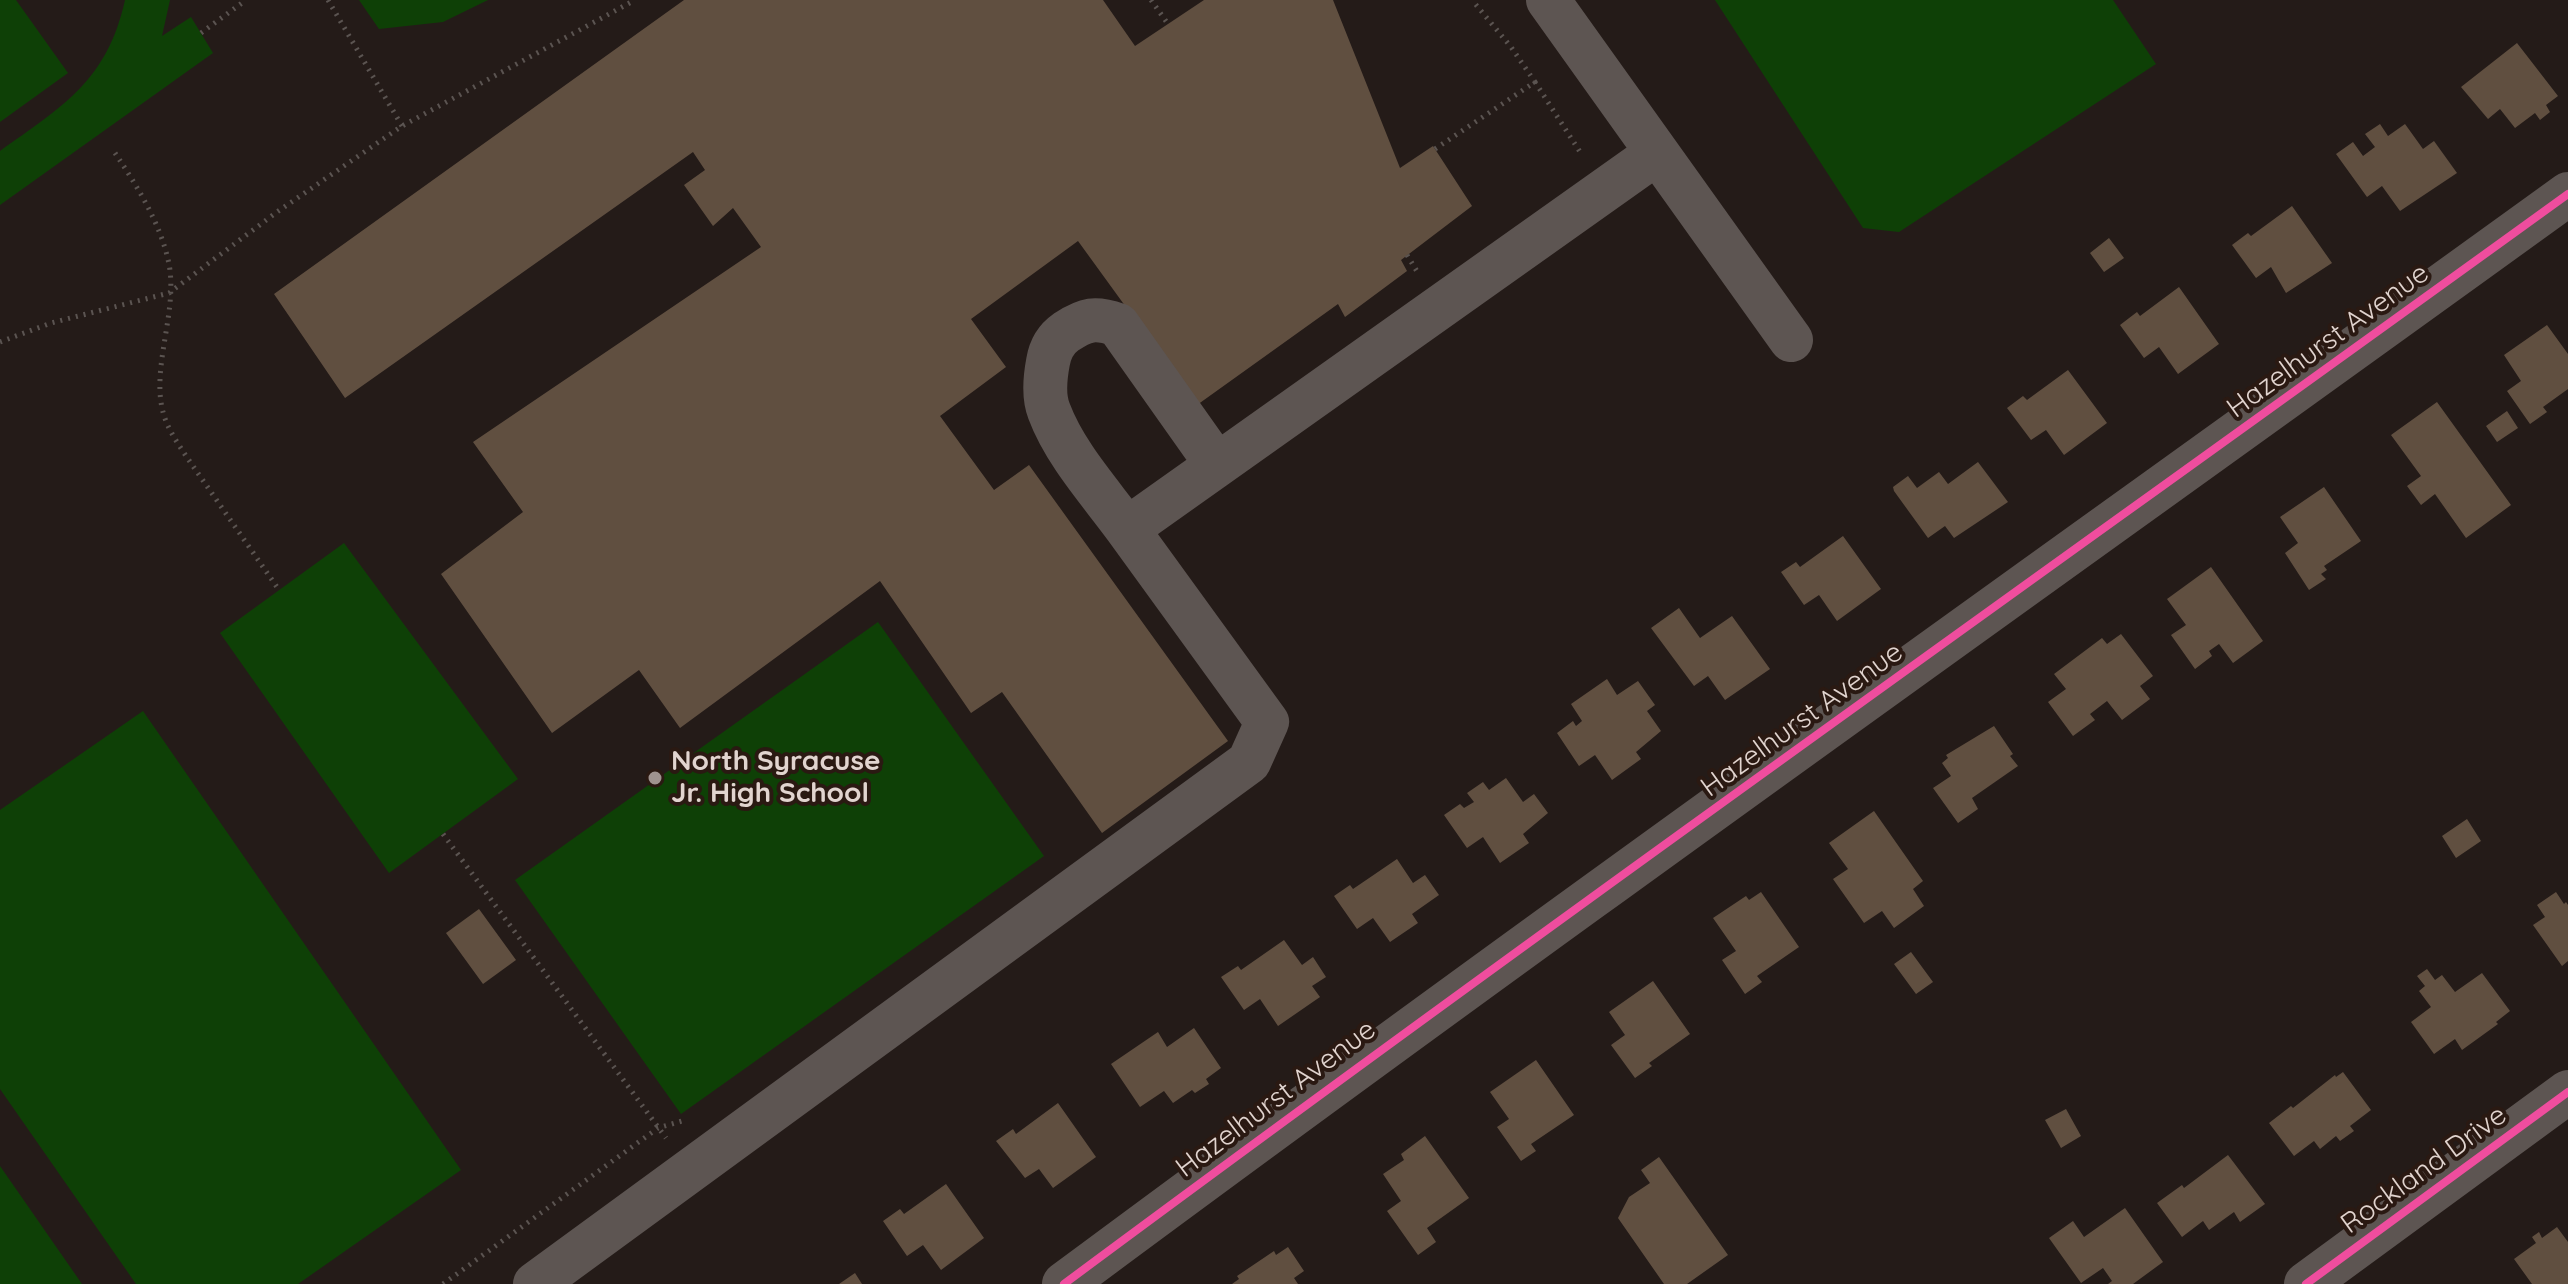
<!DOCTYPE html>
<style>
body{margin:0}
canvas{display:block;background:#241b18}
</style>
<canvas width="2568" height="1284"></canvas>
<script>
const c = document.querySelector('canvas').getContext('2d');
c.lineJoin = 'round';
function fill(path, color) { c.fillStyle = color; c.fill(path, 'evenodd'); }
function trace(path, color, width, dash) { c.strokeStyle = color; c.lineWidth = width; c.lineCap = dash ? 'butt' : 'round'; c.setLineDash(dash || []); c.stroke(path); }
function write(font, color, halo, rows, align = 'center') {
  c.font = font + ' Quicksand,sans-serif'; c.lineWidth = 8; c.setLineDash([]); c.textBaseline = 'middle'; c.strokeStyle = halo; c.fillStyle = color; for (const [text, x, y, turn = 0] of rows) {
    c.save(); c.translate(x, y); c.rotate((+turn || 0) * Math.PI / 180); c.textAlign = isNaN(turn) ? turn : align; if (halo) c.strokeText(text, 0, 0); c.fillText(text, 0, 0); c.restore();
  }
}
const green = new Path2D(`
 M0 0H16L68 73 0 122Z
 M125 0H170L162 36 191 17 213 53 0 205V151C63 106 107 81 125 0Z
 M359 0H488L443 22 379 29Z
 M1715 0H2113L2156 64 1899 232 1863 228Z
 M344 543 518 779 389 873 220 633Z
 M878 622 1044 856 681 1114 515 880Z
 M143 711 461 1170 298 1284H136L0 1089V810Z
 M0 1166 82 1284H0Z`);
const building = new Path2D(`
 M684 0H1103L1135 46 1204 0H1333L1400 168 1433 146 1472 206 1401 260 1407 271 1345 317 1338 304 1197 405 1078 241 971 319 1006 367 940 416 994 490 1029 465 1228 741 1102 833 1002 692 971 713 880 581 680 728 639 670 552 733 441 574 523 512 473 442 761 247 733 208 713 226 684 185 705 170 693 152 345 398 274 294Z
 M2517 43 2558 96 2546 105 2550 112 2540 120 2535 113 2515 128 2500 109 2488 119 2461 87Z
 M2380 124 2388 136 2405 124 2423 149 2434 141 2457 173 2400 211 2382 186 2367 197 2336 154 2353 142 2363 156 2375 147 2365 134Z
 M2292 206 2332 263 2286 293 2271 267 2256 278 2232 245 2248 233 2251 236Z
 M2109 238 2124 258 2104 272 2090 253Z
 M2179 287 2219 344 2178 374 2159 347 2144 358 2120 325 2137 312 2140 316Z
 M2547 325 2568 354V389L2543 407 2547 412 2530 424 2507 391 2521 381 2504 355Z
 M2068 370 2107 423 2064 455 2046 430 2031 440 2007 408 2023 396 2027 400Z
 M2437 402 2511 505 2466 538 2435 494 2421 505 2407 486 2421 476 2391 435Z
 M2507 411 2518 428 2497 442 2486 426Z
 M1978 462 2008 502 1954 538 1945 526 1928 538 1894 491 1893 487 1908 476 1917 488 1939 472 1948 484Z
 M2324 487 2361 541 2324 566 2327 570 2321 574 2326 579 2309 590 2285 553 2298 543 2280 517Z
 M1843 536 1881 589 1837 621 1819 595 1804 605 1781 572 1796 562 1800 567Z
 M2211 567 2263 641 2233 663 2219 644 2209 651 2212 656 2195 669 2171 635 2186 625 2167 599Z
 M1679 608 1700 638 1732 616 1770 669 1725 700 1708 676 1694 686 1651 628Z
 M2121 634 2153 676 2140 686 2150 699 2122 720 2107 701 2090 714 2095 720 2073 736 2048 702 2066 689 2054 674 2102 638 2107 644Z
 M1607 679 1617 695 1638 681 1655 705 1647 711 1661 731 1636 752 1641 759 1612 780 1595 755 1579 766 1557 733 1573 721 1576 726 1582 721 1571 704Z
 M1994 726 2013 754 2010 756 2018 766 1972 798 1978 809 1958 823 1933 788 1951 776 1942 763 1948 758 1946 755Z
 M1506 778 1523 802 1534 794 1548 813 1523 834 1529 843 1500 863 1483 837 1467 848 1444 815 1460 804 1464 808 1474 802 1467 793 1483 782 1489 790Z
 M1874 811 1923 881 1913 889 1924 906 1894 928 1882 911 1864 923 1833 879 1848 869 1829 843Z
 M2467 819 2481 841 2456 858 2442 836Z
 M1397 859 1413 883 1425 875 1439 895 1412 914 1418 923 1390 942 1373 918 1357 929 1334 896 1350 885 1353 889Z
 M1761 892 1799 947 1757 976 1762 982 1745 994 1722 960 1736 951 1713 918 1746 896 1749 900Z
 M2556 892 2564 904 2566 902 2568 905V961L2562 966 2533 925 2545 917 2537 905Z
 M479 909 516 960 483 984 446 933Z
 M1284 940 1302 965 1313 957 1326 977 1312 986 1320 997 1278 1026 1260 999 1244 1010 1221 977 1238 966 1241 970Z
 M1911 952 1933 982 1916 994 1894 964Z
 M2427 969 2435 980 2442 975 2455 992 2482 973 2510 1011 2496 1022 2498 1024 2462 1050 2455 1039 2434 1054 2411 1022 2431 1007 2419 991 2425 986 2417 976Z
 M1653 981 1690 1034 1649 1063 1652 1066 1635 1078 1611 1045 1625 1035 1609 1012Z
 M1194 1028 1221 1068 1206 1079 1209 1084 1195 1093 1192 1090 1173 1103 1164 1091 1140 1107 1111 1064 1158 1032 1167 1047Z
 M1536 1060 1574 1115 1531 1144 1536 1151 1521 1161 1497 1127 1509 1119 1490 1092Z
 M2343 1072 2371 1110 2350 1126 2354 1131 2340 1141 2336 1136 2320 1149 2314 1141 2294 1156 2269 1123 2291 1106 2293 1108 2335 1075 2336 1077Z
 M1058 1103 1096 1157 1053 1188 1039 1169 1025 1178 996 1141 1013 1129 1016 1134Z
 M2066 1109 2081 1136 2061 1148 2045 1120Z
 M1425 1136 1469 1198 1427 1228 1436 1242 1418 1255 1387 1211 1401 1201 1383 1174 1404 1160 1401 1154Z
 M2228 1155 2265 1204 2240 1222 2234 1212 2209 1230 2203 1221 2182 1237 2157 1203 2182 1185 2184 1188Z
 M1659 1157 1728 1255 1687 1284H1664L1618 1218 1629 1197 1650 1183 1641 1170Z
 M946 1184 984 1238 941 1270 923 1245 907 1256 883 1221 900 1209 904 1214Z
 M2125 1208 2163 1262 2133 1284H2108L2112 1281 2103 1268 2081 1283 2049 1238 2073 1221 2084 1237Z
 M2557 1227 2568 1242V1284H2532L2514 1259 2536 1243 2532 1237 2539 1232 2542 1238Z
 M1288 1247 1304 1271 1294 1278 1298 1284H1232L1239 1279 1237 1276 1274 1251 1276 1255Z
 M855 1273 862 1284H839Z`);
const path = new Path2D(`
 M328 0 402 126
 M1151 0 1168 24
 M201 33 246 0
 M1535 82 1582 155
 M1435 149 1535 82 1511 47 1472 0
 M115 153C137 186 161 224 169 264 178 312 151 367 163 412 167 428 177 442 186 456L279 590
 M1407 255 1418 273
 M0 342 51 323 169 293 277 212 402 126 635 0
 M443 834 666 1138
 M443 1284 658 1128 682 1121`);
const minor = new Path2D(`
 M1548 0 1791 340
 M1127 529C1100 492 1065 454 1049 411 1043 396 1045 378 1048 362 1050 350 1056 339 1066 332 1086 319 1095 317 1118 325L1217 465
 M535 1284 1249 762 1267 722 1127 529 1657 153
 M1064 1284C1561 915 2066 557 2568 194
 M2306 1284 2568 1092`);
const cycleway = new Path2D(`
 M1064 1284C1561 915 2066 557 2568 194
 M2306 1284 2568 1092`);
const markers = [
 [655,778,8,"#9f938f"]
];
const streetNames = [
 ["Hazelhurst Avenue",2328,341,-36],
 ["Hazelhurst Avenue",1802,720,-36],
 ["Hazelhurst Avenue",1276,1099,-37],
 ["Rockland Drive",2424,1170,-36]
];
const poiNames = [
 ["North Syracuse",671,762],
 ["Jr. High School",671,794]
];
fill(green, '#0e4006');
fill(building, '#604f40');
trace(path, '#5b5451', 5, [2, 6]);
trace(minor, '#5d5552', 44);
trace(cycleway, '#ef4d9e', 8);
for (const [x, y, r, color] of markers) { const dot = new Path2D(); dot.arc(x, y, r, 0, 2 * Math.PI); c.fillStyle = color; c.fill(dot); trace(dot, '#2a1912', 3); }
write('28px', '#e1d4cf', '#2a1912', streetNames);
write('bold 28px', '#e1d4cf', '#2a1912', poiNames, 'left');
</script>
